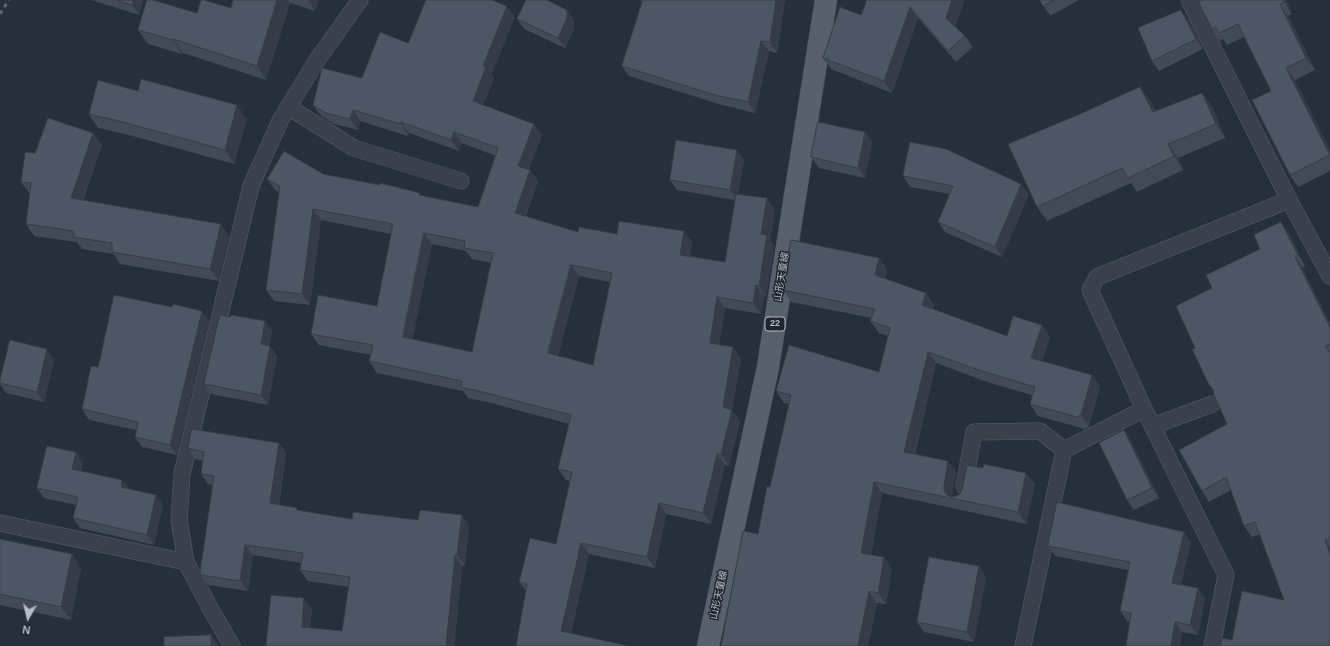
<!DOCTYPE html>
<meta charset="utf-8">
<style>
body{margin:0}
#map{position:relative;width:1330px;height:646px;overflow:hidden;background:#262f3c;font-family:Helvetica,sans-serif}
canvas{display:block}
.north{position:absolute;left:8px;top:598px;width:40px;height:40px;-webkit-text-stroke:3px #1f2631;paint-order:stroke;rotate:188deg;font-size:11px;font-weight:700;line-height:16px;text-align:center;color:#b6bcc7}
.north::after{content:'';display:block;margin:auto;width:14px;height:18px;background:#b6bcc7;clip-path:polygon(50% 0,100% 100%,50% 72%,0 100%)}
</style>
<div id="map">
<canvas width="1330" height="646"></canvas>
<div class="north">N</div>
</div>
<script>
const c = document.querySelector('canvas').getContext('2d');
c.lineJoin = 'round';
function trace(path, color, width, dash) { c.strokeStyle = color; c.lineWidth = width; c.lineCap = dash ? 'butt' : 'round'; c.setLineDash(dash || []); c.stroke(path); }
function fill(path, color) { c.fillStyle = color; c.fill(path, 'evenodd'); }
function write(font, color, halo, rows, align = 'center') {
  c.font = font + ' Helvetica,"Noto Sans JP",sans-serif'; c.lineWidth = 3; c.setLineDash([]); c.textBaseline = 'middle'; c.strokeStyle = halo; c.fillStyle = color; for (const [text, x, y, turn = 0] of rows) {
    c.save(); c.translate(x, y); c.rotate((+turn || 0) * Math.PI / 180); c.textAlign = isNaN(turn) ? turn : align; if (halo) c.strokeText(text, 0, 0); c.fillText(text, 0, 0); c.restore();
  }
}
const lane = new Path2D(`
 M1189 0 1289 200 1330 276
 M288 107 354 148 461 181
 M1153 426 1212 404
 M964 486 974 432 1040 431 1064 450
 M0 523 186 562
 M232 646 210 608 186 562 179 520 182 474 251 186 280 121 317 60 360 0
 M1023 646 1064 450 1144 409
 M1212 646 1226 575 1144 409 1090 290 1097 277 1289 200`);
const primary = new Path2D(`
 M708 646 768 367 826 0`);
const rail = new Path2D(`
 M0 14 9 0`);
const wall = new Path2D(`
 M91 0H143L139 15Z
 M233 0H319L315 11 290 3 266 80 183 53 182 54 148 44 138 30 197 13 231 8Z
 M638 0H785L777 53 769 51 755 113 722 105 629 76 622 66 642 1Z
 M867 0H963L964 2 955 26 965 36 973 47 956 62 918 18 892 93 831 69 823 58 861 15Z
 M1040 0H1079L1050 16Z
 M1201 0H1286L1292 14 1288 16 1315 70 1295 80 1330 150V171L1298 187 1290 175 1271 91 1244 37 1227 45 1223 39 1220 41 1212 29Z
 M567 10 574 20V29L565 48 524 29 517 19Z
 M515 17 491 75 494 79 483 105 534 124 542 135 529 169 538 181 526 216 578 232 617 234 692 242 690 256 725 262 735 200 677 190 670 180 744 160 738 194 775 210 770 240 774 246 766 297 764 296 761 314 725 308 719 345 733 347 741 359 732 410 740 421 729 466 725 465 711 524 666 514 655 568 589 554 571 633 516 646 526 591 519 582 556 544 570 481 566 480 558 469 569 424 487 402 468 398 463 391 377 373 369 361 371 355 319 345 311 334 377 306 391 234 321 220 310 305 274 301 266 290 279 192 275 190 267 179 323 174 478 207 496 156 462 143 459 151 409 133 408 136 360 121 358 130 334 124 321 116 313 105 362 78 408 43ZM432 244 466 251 472 259 491 263 472 352 412 339ZM579 276 610 282 593 365 558 356Z
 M1189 21 1203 49 1159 71 1152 61Z
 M1202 93 1212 107 1225 138 1178 158 1183 170 1137 192 1131 183 1047 221 1037 207 1150 100 1155 111Z
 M89 114 247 119 234 164 129 135 98 128Z
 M865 132 872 142 865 178 819 168 811 157Z
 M102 145 83 200 229 236 219 281 120 264 114 254 82 249 77 242 34 236 26 224 30 194 21 182 35 153Z
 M903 176 1021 184 1029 195 1002 257 945 232 938 222 950 194 910 187Z
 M1289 233 1305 266 1302 268 1330 323V646L1232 640 1284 600 1260 534 1252 537 1244 526 1231 490 1209 502 1202 491 1227 424 1213 391 1209 385 1195 348 1212 288Z
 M879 258 887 269 885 278 926 293 934 305 933 309 1007 336 1042 325 1050 337 1042 361 1092 375 1100 386 1089 426 1085 429 1038 416 1030 404 1032 395 987 382 936 363 915 454 948 461 956 472 952 497 1035 484 1026 524 882 493 871 555 884 557 892 569 886 604 877 603 868 646H721L758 534 770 487 789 404 784 403 776 391 879 372 888 336 879 333 870 321 872 318 791 302 783 290Z
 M230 317 265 321 272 331 269 345 277 356 268 405 211 394 204 384Z
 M209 321 177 455 142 447 135 437 136 430 89 420 82 409 98 367Z
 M54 360 44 402 6 393 0 384V380Z
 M1124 430 1131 441 1159 498 1134 510 1127 500Z
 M279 443 286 453 279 505 299 511 352 519 418 520 469 526 465 566H462L454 646H266L312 609 310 628 342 631 349 587 308 581 300 570 301 563 253 555 248 591 209 585 201 575 212 485 208 484 201 474 203 461 195 459 188 448Z
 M76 452 83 463 81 471 122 480 129 489 163 505 154 545 80 528 73 518 76 505 44 498 37 488Z
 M0 539 72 554 81 568 71 620 0 605Z
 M1191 542 1181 584 1205 598 1198 635 1182 632 1180 646H1126L1130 622 1127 621 1120 611 1128 570 1055 556 1048 546Z
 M986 577 974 642 924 632 917 622Z`);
const shadedWall = new Path2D(`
 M133 0H143L139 15 132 5Z
 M277 0H288L290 3 266 80 257 66Z
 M308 0H319L315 11Z
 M776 0H785L777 53 770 42Z
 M952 0H963L964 2 954 29 946 18Z
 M1283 0H1286L1292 14 1284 2Z
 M1280 4 1288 16 1315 70 1306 58Z
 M507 6 515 17 491 75 494 79 480 112 473 101 483 66Z
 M910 7 918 18 892 93 884 81Z
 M567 10 574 20V29L565 48 558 38Z
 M1181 10 1189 21 1203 49 1196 39Z
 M173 39 183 53 182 54 173 40Z
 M761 41 769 51 755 113 748 102Z
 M1286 68 1295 80 1330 150V155Z
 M1140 87 1150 100 1162 126 1153 112Z
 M1202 93 1212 107 1225 138 1216 124Z
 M237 105 247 119 234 164 225 150Z
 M353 110 360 121 358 130 350 119Z
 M401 122 409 133 408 136 401 124Z
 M534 124 542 135 526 177 518 166Z
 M454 132 462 143 459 151 451 140Z
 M865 132 872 142 865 178 858 168Z
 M93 133 102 145 79 209 71 198Z
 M1168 144 1178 158 1183 170 1174 156Z
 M737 150 744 160 737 200 730 190Z
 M530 170 538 181 523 224 515 213Z
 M1021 184 1029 195 1002 257 995 247Z
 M767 198 775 210 770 240 774 246 766 297 759 286 761 234Z
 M313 209 321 220 310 305 302 294Z
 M1281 222 1289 233 1305 266 1298 255Z
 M221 224 229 236 219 281 210 269Z
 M684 231 692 242 688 266 680 255Z
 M424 233 432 244 411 348 403 337Z
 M1295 257 1302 268 1330 323V327Z
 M879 258 887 269 883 286 875 275Z
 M571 265 579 276 556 365 548 353Z
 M756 285 764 296 761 314 753 303Z
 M926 293 934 305 930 316 922 305Z
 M717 297 725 308 718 354 710 343Z
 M202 311 209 321 177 455 170 445Z
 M265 321 272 331 268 354 261 344Z
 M1042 325 1050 337 1039 370 1031 358Z
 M270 346 277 356 268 405 261 395Z
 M733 347 741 359 732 410 740 421 729 466 721 454 723 407Z
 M47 349 54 360 44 402 37 392Z
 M928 352 936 363 912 463 904 452Z
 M1092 375 1100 386 1089 426 1081 415Z
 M1124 430 1131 441 1159 498 1152 488Z
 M279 443 286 453 277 514 270 503Z
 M76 452 83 463 79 479 72 469Z
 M717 454 725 465 711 524 703 513Z
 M948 461 956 472 952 498 949 497 944 490V486Z
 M1026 473 1035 484 1026 524 1018 512Z
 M122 480 130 490 121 487Z
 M874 482 882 493 869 565 861 553Z
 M156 495 163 505 154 545 147 535Z
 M659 503 666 514 655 568 647 557Z
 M462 515 469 526 465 566 457 555Z
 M1184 532 1191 542 1179 593 1172 583Z
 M1325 540 1330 547V554Z
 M581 543 589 554 569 642 561 631Z
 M245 545 253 555 248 591 240 581Z
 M72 554 81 568 71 620 61 607Z
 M455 555 462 566 454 646H446Z
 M884 557 892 569 886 604 878 593Z
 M979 566 986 577 974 642 967 632Z
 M1198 588 1205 598 1198 635 1190 625Z
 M869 591 877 603 868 646H858Z
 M304 598 312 609 309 638 302 627Z
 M1175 622 1182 632 1180 646H1171Z
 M211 635 218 645V646H211Z`);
const building = new Path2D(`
 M117 0H133L132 5Z
 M147 0H153L197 13 201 0H204L231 8 233 0H277L257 66 173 39V40L138 30Z
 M426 0H492L507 6 483 66 486 67 473 101 534 124 518 166 530 170 515 213 578 232 579 227 617 234 619 221 684 231 680 255 725 262 736 194 767 198 761 234 767 235 759 286 756 285 753 303 717 297 710 343 733 347 723 407 732 410 721 454H717L703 513 659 503 647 557 581 543 561 631 629 646H516L527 584 519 582 530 538 556 544 572 472 558 469 571 415 479 391 461 387 462 381 369 361 373 345 311 334 318 295 377 306 393 224 313 209 302 294 266 290 280 186 267 179 284 151 323 174 380 185V183L420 193 419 195 478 207 498 148 454 132 451 140 401 122V124L353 110 350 119 326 113 313 105 322 68 362 78 380 32 408 43ZM424 233 465 241 464 248 493 253 472 352 403 337ZM571 265 612 273 593 365 548 353Z
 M526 0H547L567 10V18L558 38 517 19Z
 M643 0H776L770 42 761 41 748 102 715 95 622 66Z
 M867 0H952L946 18 965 36 948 51 910 7 884 81 823 58 840 7 861 15Z
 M1040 0H1054L1043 6Z
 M1201 0H1283L1284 2 1280 4 1306 58 1286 68 1330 155 1290 175 1252 100 1271 91 1238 24 1219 33 1216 27 1212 29 1198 1Z
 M1181 10 1196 39 1152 61 1138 28Z
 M141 79 237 105 225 150 119 121 89 114 98 80 138 91Z
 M1140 87 1153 112 1202 93 1216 124 1168 144 1174 156 1128 178 1122 168 1037 207 1008 144 1080 114Z
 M48 118 93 133 71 198 221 224 210 269 112 252V243L73 237 74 231 26 224 31 183 21 182 25 152 35 153Z
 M818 122 865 132 858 168 811 157Z
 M676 140 737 150 730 190 670 180Z
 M910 142 946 149 1021 184 995 247 938 222 953 186 903 176Z
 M1281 222 1298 255 1295 257 1330 327V344L1325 346 1330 352V538L1325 540 1330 554V646H1221L1222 638 1232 640 1242 591 1284 600 1255 522 1244 526 1226 477 1202 491 1179 450 1227 424 1214 395 1213 389 1209 385 1192 349 1195 348 1176 306 1212 288 1206 275 1260 249 1254 235Z
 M791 240 879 258 875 275 926 293 922 305 1007 336 1013 316 1042 325 1031 358 1092 375 1081 415 1077 417 1030 404 1035 387 979 370 928 352 904 452 948 461 944 486V490L946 494 951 497 956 496 960 494 962 490 967 465 983 468 984 464 1026 473 1018 512 874 482 861 553 884 557 878 593 869 591 858 646H721L743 531 758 534 767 486 770 487 791 395 776 391 789 345 879 372 890 328 870 321 875 309 783 290Z
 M114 295 172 307 173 304 202 311 170 445 135 437 138 422 82 409 91 366 98 367Z
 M220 315 230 317 231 315 265 321 261 344 270 346 261 395 204 384Z
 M10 340 47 349 37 392 0 383V380Z
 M192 429 279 443 270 503 297 508V510L352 519 353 512 418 520 420 510 462 515 457 555H455L446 646H266L271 595 304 598 302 627 342 631 350 577 300 570 303 553 245 545 240 581 201 575 200 572 214 476 201 474 204 452 188 448Z
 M1124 430 1152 488 1127 500 1099 443Z
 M47 446 76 452 72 469 122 480 121 487 156 495 147 535 73 518 78 497 37 488Z
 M1057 502 1184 532 1172 583 1198 588 1190 625 1175 622 1171 646H1126L1131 613 1120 611 1130 562 1048 546Z
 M0 539 72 554 61 607 0 594Z
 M929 557 979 566 967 632 917 622Z
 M211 635V646H164V637Z`);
const shields = [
 [775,324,20]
];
const shieldNames = [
 ["22",775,324]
];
const streetNames = [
 ["山形天童線",782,277,-81],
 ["山形天童線",719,595,-78]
];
trace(lane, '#585f6a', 17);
trace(primary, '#434a55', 23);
trace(lane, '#3a414c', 16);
trace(primary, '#58606c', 22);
trace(rail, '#5d6573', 3, [4, 4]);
fill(wall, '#424a57');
fill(shadedWall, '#363c47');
fill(building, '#4d5665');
trace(building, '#363c47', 1);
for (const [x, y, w] of shields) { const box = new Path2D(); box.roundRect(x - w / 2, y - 7, w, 14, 3); c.fillStyle = '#1f2631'; c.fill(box); trace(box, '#b6bcc7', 1); }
write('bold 9px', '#b6bcc7', null, shieldNames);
write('10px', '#b6bcc7', '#1f2631', streetNames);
</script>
